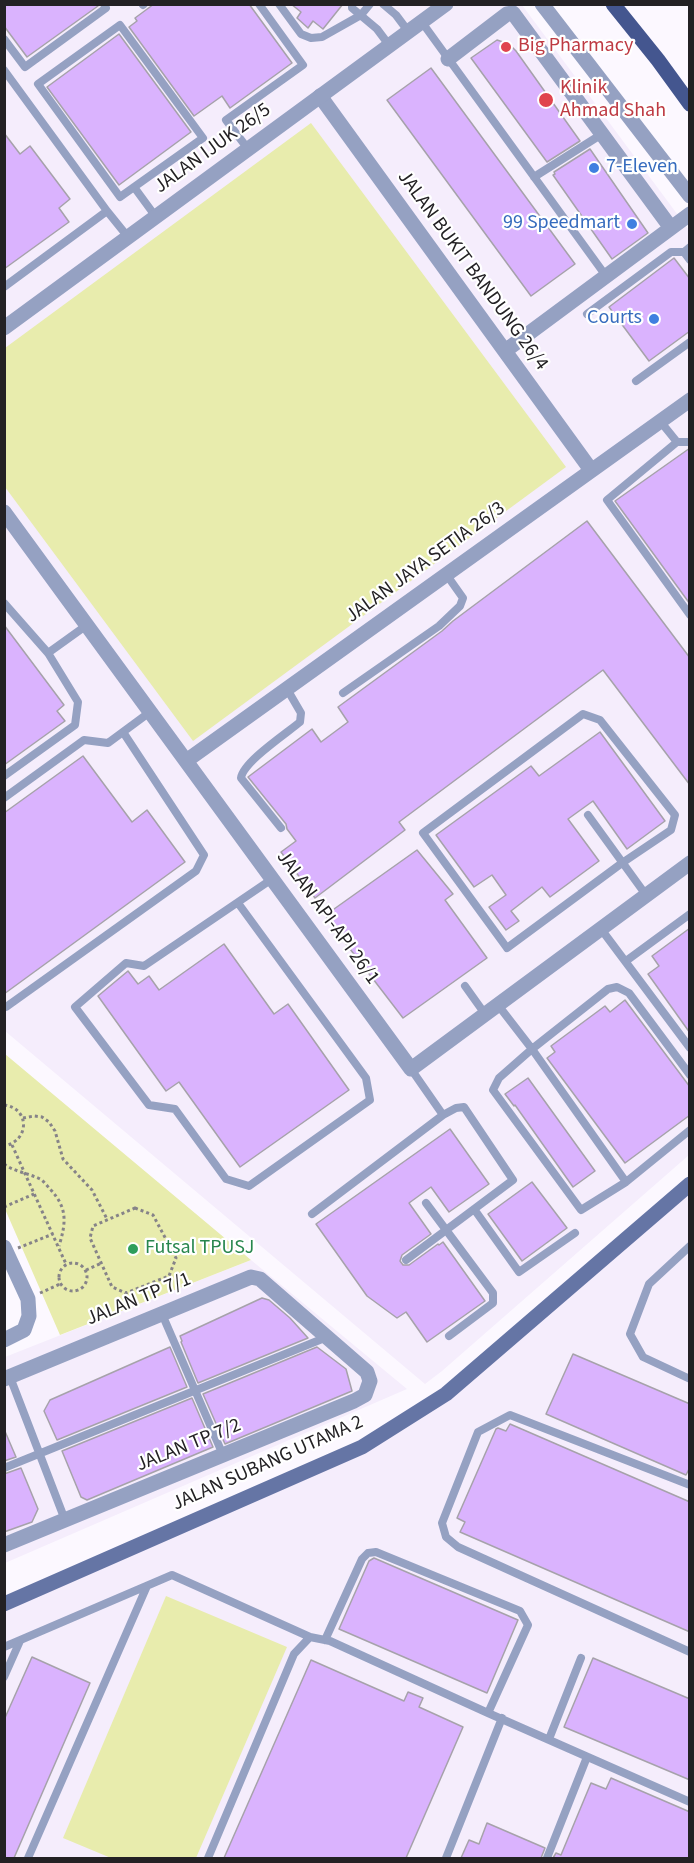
<!DOCTYPE html>
<style>
body{margin:0}
#map{position:relative;width:694px;height:1863px;overflow:hidden;background:#fcf8ff;font-family:"Source Sans 3",sans-serif}
canvas{display:block}
.frame{position:absolute;inset:0;border:6px solid #232124;pointer-events:none}
</style>
<div id="map">
<canvas width="694" height="1863"></canvas>
<div class="frame"></div>
</div>
<script>
const c = document.querySelector('canvas').getContext('2d');
c.lineJoin = 'round';
function fill(path, color) { c.fillStyle = color; c.fill(path, 'evenodd'); }
function trace(path, color, width, dash) { c.strokeStyle = color; c.lineWidth = width; c.lineCap = dash ? 'butt' : 'round'; c.setLineDash(dash || []); c.stroke(path); }
function write(font, color, halo, rows, align = 'center') {
  c.font = font + ' "Source Sans 3",sans-serif'; c.lineWidth = 4.5; c.setLineDash([]); c.textBaseline = 'middle'; c.strokeStyle = halo; c.fillStyle = color; for (const [text, x, y, turn = 0] of rows) {
    c.save(); c.translate(x, y); c.rotate((+turn || 0) * Math.PI / 180); c.textAlign = isNaN(turn) ? turn : align; if (halo) c.strokeText(text, 0, 0); c.fillText(text, 0, 0); c.restore();
  }
}
const built = new Path2D(`
 M4 5H522L689 230V1155L442 1371 425 1384 5 1031Z
 M689 1185V1858H5L4 1607 446 1401Z
 M251 1260 407 1389 5 1563V1357Z`);
const green = new Path2D(`
 M311 123 566 467 193 741 5 487V348Z
 M5 1054 251 1260 60 1335 5 1209Z
 M166 1596 287 1647 196 1858H111L63 1838Z`);
const building = new Path2D(`
 M4 4H98V6L27 57 4 26Z
 M154 4H249L292 63 230 108 222 96 194 116 129 27 137 21 135 18Z
 M291 4H343L323 29 313 21 308 28 297 18 301 12Z
 M119 34 191 132 119 185 47 87Z
 M497 40 509 44 516 51 580 141 547 162 471 58Z
 M431 68 575 264 531 296 387 100Z
 M4 133 20 154 30 146 70 199 59 208 69 222 4 269Z
 M590 149 648 233 612 259 553 175 555 174 554 172Z
 M674 258 690 279V331L649 361 609 307Z
 M690 448V604L615 501Z
 M587 521 690 658V785L603 670 399 822 405 830 315 898 281 852 296 841 287 829 286 824 248 777 312 729 321 742 348 722 338 707 442 631 453 621Z
 M4 625 64 705 57 711 65 721 4 765Z
 M600 732 665 821 627 849 593 801 568 819 599 861 550 897 542 887 511 911 519 921 506 930 489 907 506 895 492 875 474 887 436 835 531 766 539 776Z
 M83 756 132 822 147 810 185 862 4 994V813Z
 M417 850 453 894 445 900 487 958 403 1018 327 919V914Z
 M690 928V1033L648 974 659 966 652 956Z
 M224 944 274 1014 288 1004 349 1090 240 1167 179 1082 166 1091 98 996 128 971 138 984 149 976 159 990Z
 M625 1000 690 1087V1115L625 1163 547 1058 555 1052 551 1046 605 1006 610 1012Z
 M528 1078 595 1171 573 1187 515 1105 514 1106 505 1094Z
 M450 1129 489 1184 449 1212 431 1187 409 1203 431 1234 402 1255 400 1261 403 1265H409L438 1244 439 1245 443 1242 485 1301 427 1342 406 1312 397 1318 367 1296 316 1224Z
 M532 1182 567 1228 522 1261 488 1214Z
 M262 1298 269 1300 290 1318 308 1338 198 1383 181 1342 182 1341 180 1336Z
 M170 1347 187 1387 57 1440 44 1411 50 1400Z
 M317 1347 346 1369 352 1391 225 1444 203 1394Z
 M573 1354 690 1404V1467L686 1475 546 1414Z
 M192 1398 213 1447 87 1500 81 1497 62 1451Z
 M510 1424 690 1502V1632L460 1532 465 1522 457 1518 496 1429 498 1428 506 1431Z
 M4 1429 16 1457 4 1461Z
 M21 1468 38 1509 32 1522 4 1532V1474Z
 M374 1558 518 1620 487 1693 339 1629 369 1561Z
 M32 1657 90 1683 14 1858H4V1720Z
 M593 1658 690 1699V1780L564 1727Z
 M311 1660 404 1701 408 1692 423 1698 419 1707 463 1727 406 1858H224Z
 M611 1778 690 1812V1858H553L556 1853 561 1855 591 1783 606 1789Z
 M487 1823 545 1848 541 1858H461L469 1840 479 1844Z`);
const path = new Path2D(`
 M4 1105C30 1108 30 1141 4 1146
 M23 1118 34 1116 42 1117 49 1122 55 1131 63 1159 92 1190 107 1219
 M12 1145 66 1264
 M4 1164C15 1172 28 1173 40 1179 44 1181 47 1186 50 1189 68 1208 66 1223 59 1246
 M4 1207 34 1194
 M135 1208 153 1215 176 1258 169 1276 126 1293 112 1287 90 1238 93 1226Z
 M18 1248 53 1234
 M59 1277a14 14 0 1 1 28 0a14 14 0 1 1-28 0Z
 M86 1270 102 1263
 M40 1293 60 1284`);
const service = new Path2D(`
 M279 4 301 34 311 38 322 37 361 15 370 4
 M352 4V8L377 29 389 45
 M383 4 396 15 408 31
 M143 5 144 4
 M421 21 606 276
 M120 25 203 138 120 197 38 84Z
 M4 39 25 67 106 8 104 4
 M4 70 107 211 4 287
 M248 149 226 120 303 65 259 4
 M534 177 602 134
 M134 187 156 217
 M107 211 128 237
 M690 247 684 252 690 260
 M587 314 671 252H684
 M636 381 690 342
 M660 421 677 442
 M690 442H677L607 500 690 615
 M4 603 48 653 78 702 75 725 4 776
 M48 653 87 625
 M343 693 439 626 460 606 463 598 446 574
 M583 714 600 720 675 815 671 830 622 863 507 948 423 833Z
 M4 798 84 740 108 743 150 712
 M588 815 646 895
 M281 828 241 778C243 762 287 733 300 722L301 713 287 689
 M238 903 366 1078 370 1100 249 1186 226 1179 175 1109 149 1105 75 1007 126 963 144 966 272 879
 M601 929 690 1048
 M626 961 690 914
 M465 986 485 1014
 M498 1005 532 1049 626 1182 581 1210 493 1090 499 1078 532 1049 608 989 617 987 629 993 690 1075
 M4 1007H6L196 871 204 855 123 732
 M626 1182 690 1130
 M426 1203 493 1293V1303L449 1336
 M474 1209 519 1272 575 1233
 M312 1214 443 1115 411 1069
 M690 1246 649 1284 630 1334 643 1357 690 1379
 M406 1260 513 1180 464 1107 456 1108 443 1115
 M162 1314 223 1455
 M10 1377 65 1520
 M4 1468 327 1337
 M690 1485 510 1415 478 1432 442 1523 446 1537 458 1547 690 1652
 M325 1640 362 1559 368 1553 376 1552 520 1611 528 1625 488 1713
 M4 1647 172 1575 310 1637
 M4 1677 20 1641
 M549 1739 581 1658
 M28 1858 147 1586
 M208 1858 294 1654 310 1637 330 1641 488 1713 690 1802
 M446 1858 502 1718
 M547 1858 587 1757`);
const minor = new Path2D(`
 M542 4 690 196
 M448 59 507 14 513 13 671 228
 M320 96 591 470
 M505 351 690 214
 M4 512 411 1069 690 863
 M186 761 690 400
 M4 1247 28 1299 29 1316 24 1330 4 1340
 M4 1379 251 1277 260 1279 367 1372 370 1381 365 1395 354 1401 4 1545`);
const tertiary = new Path2D(`
 M4 328 446 4`);
const secondary = new Path2D(`
 M4 1604 362 1447 446 1394 690 1184`);
const primary = new Path2D(`
 M613 4 658 60 690 104`);
const markers = [
 [506,47,6,"#e0444e"],
 [546,100,8,"#e0444e"],
 [594,168,6,"#3f7fe0"],
 [632,224,6,"#3f7fe0"],
 [654,319,6,"#3f7fe0"],
 [133,1249,6,"#2e9e5b"]
];
const healthNames = [
 ["Big Pharmacy",518,47],
 ["Klinik",560,89],
 ["Ahmad Shah",560,112]
];
const streetNames = [
 ["JALAN IJUK 26/5",213,149,-36],
 ["JALAN BUKIT BANDUNG 26/4",472,271,54],
 ["JALAN JAYA SETIA 26/3",426,563,-36],
 ["JALAN API-API 26/1",327,918,54],
 ["JALAN TP 7/1",139,1300,-22],
 ["JALAN TP 7/2",189,1446,-22],
 ["JALAN SUBANG UTAMA 2",268,1464,-24]
];
const shopNames = [
 ["7-Eleven",606,168,"left"],
 ["99 Speedmart",620,224],
 ["Courts",642,319]
];
const leisureNames = [
 ["Futsal TPUSJ",145,1249]
];
fill(built, '#f5edfc');
fill(green, '#e8ecad');
fill(building, '#dab3fe');
trace(building, '#a6a2aa', 1.5);
trace(path, '#868388', 3, [3, 3]);
trace(service, '#95a1c2', 8);
trace(minor, '#95a1c2', 15);
trace(tertiary, '#95a1c2', 15);
trace(secondary, '#6575a5', 15);
trace(primary, '#44568f', 15);
for (const [x, y, r, color] of markers) { const dot = new Path2D(); dot.arc(x, y, r, 0, 2 * Math.PI); c.fillStyle = color; c.fill(dot); trace(dot, '#fff', 2); }
write('20px', '#be3a42', '#fff', healthNames, 'left');
write('20px', '#232124', '#fff', streetNames);
write('20px', '#366cbe', '#fff', shopNames, 'right');
write('20px', '#27864d', '#fff', leisureNames, 'left');
</script>
